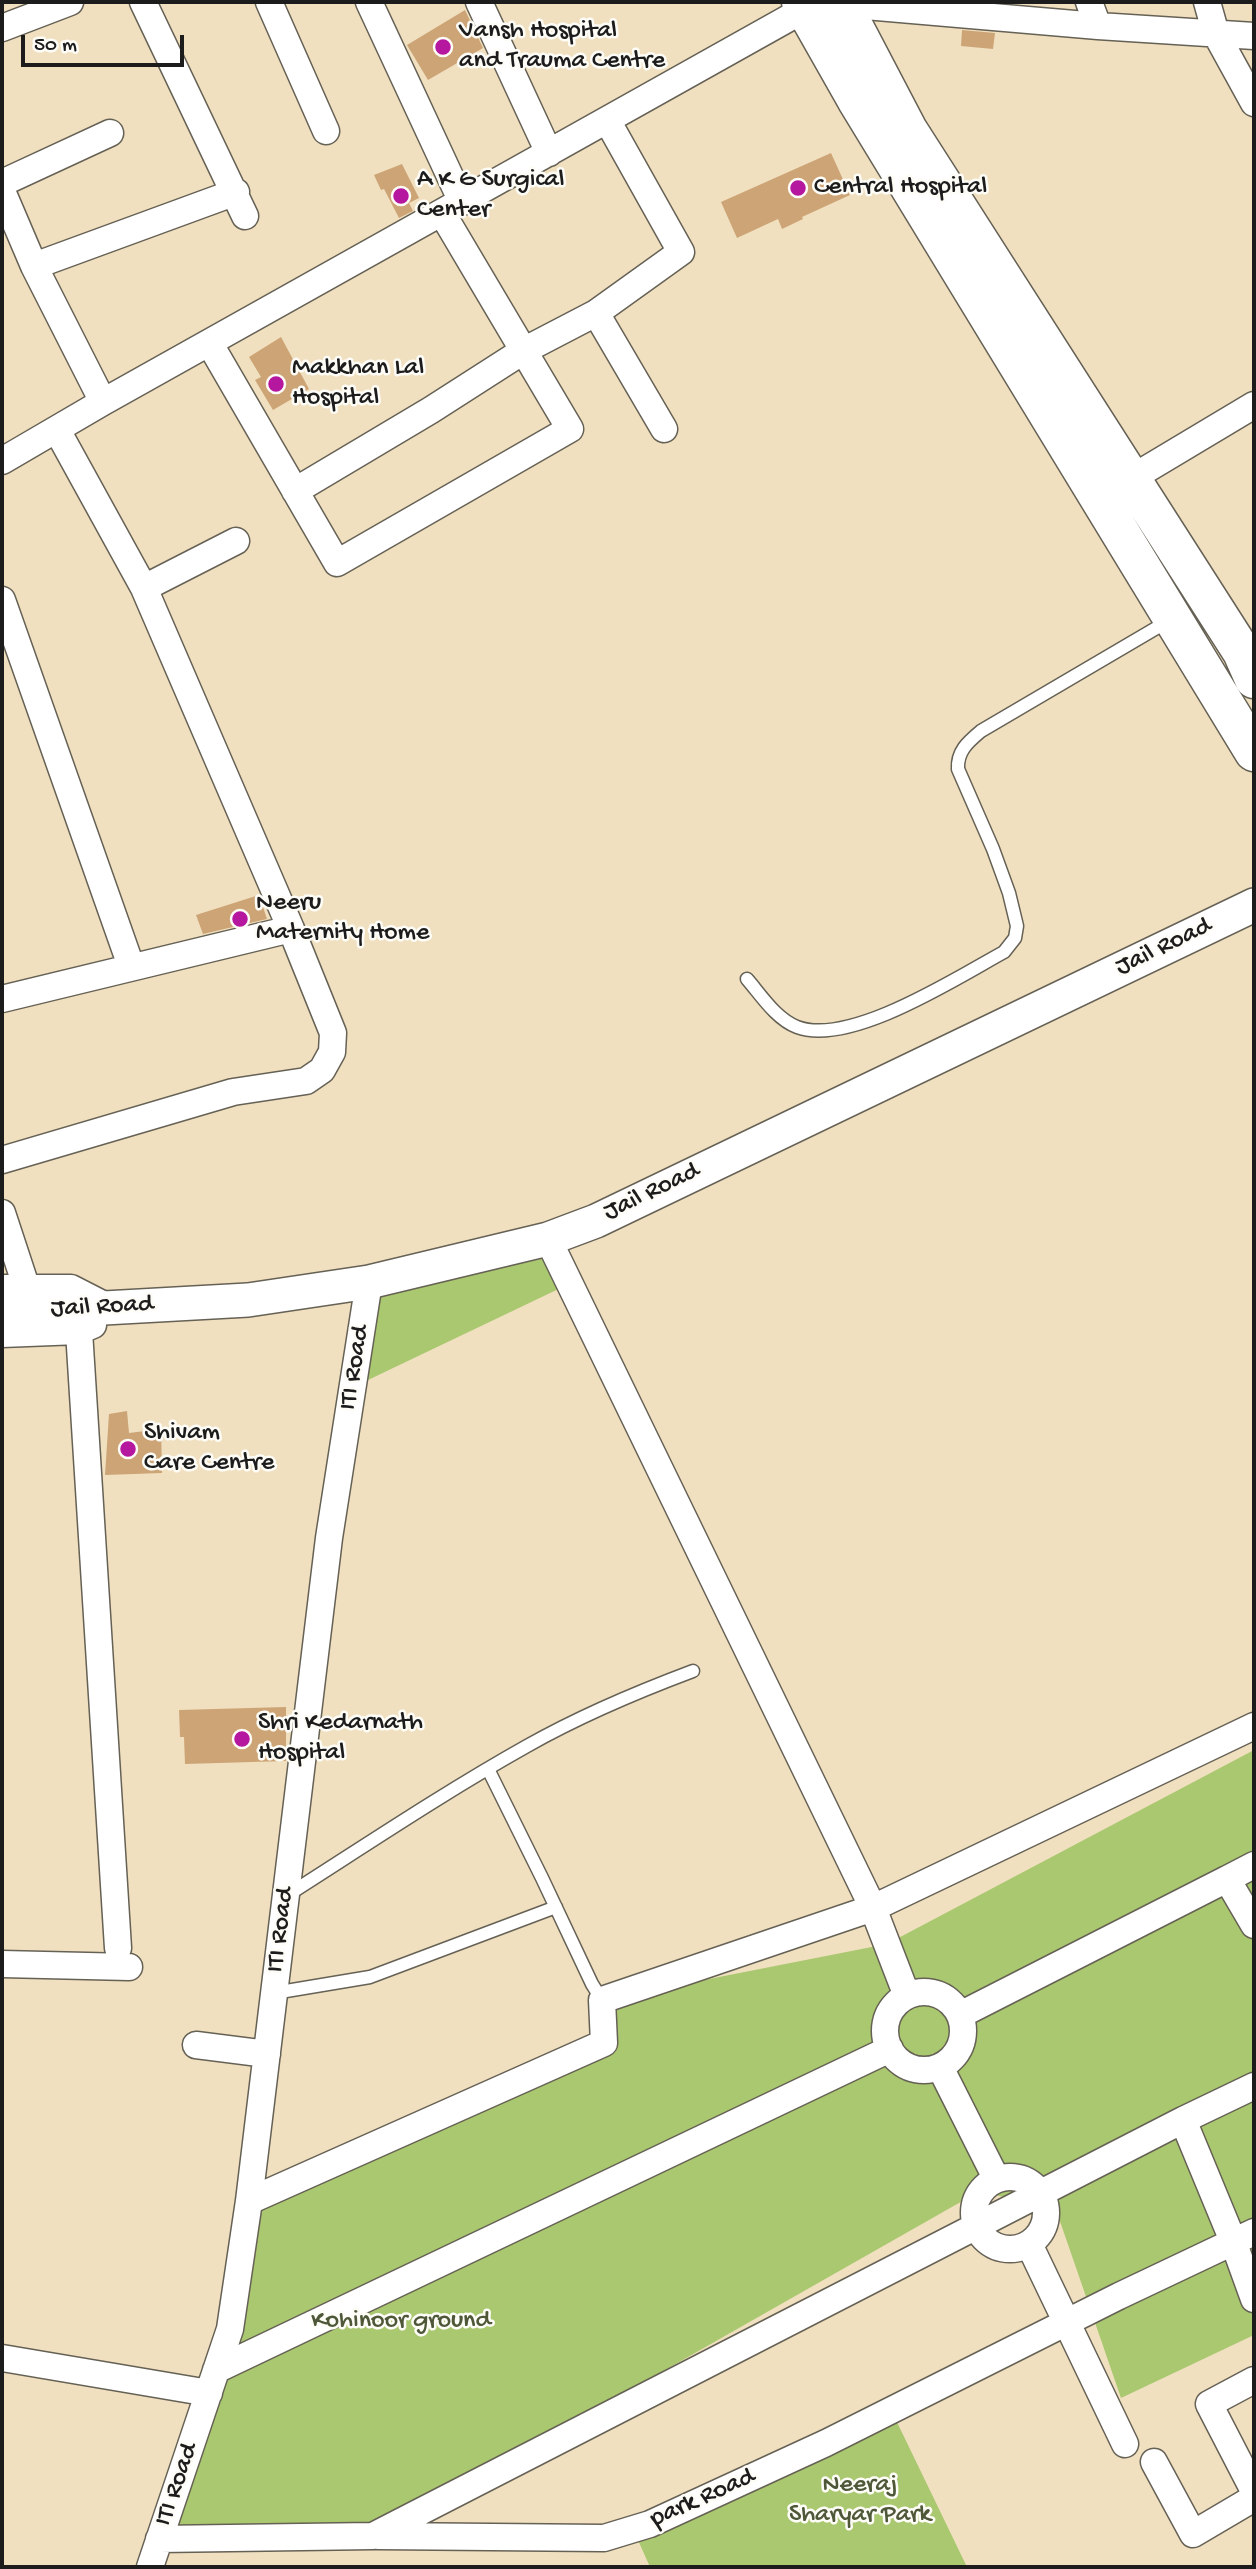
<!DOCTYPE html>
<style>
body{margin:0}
#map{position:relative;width:1256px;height:2569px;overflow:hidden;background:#f0e0c0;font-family:"Gochi Hand",sans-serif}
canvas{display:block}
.frame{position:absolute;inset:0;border:4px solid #1c1c1c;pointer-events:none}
.scale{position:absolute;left:21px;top:35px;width:163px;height:32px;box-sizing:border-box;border:4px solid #1c1c1c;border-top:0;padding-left:9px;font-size:21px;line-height:24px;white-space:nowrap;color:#1c1c1c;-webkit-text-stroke:5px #fdfcf7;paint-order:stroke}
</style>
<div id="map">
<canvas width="1256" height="2569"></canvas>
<div class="frame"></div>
<div class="scale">50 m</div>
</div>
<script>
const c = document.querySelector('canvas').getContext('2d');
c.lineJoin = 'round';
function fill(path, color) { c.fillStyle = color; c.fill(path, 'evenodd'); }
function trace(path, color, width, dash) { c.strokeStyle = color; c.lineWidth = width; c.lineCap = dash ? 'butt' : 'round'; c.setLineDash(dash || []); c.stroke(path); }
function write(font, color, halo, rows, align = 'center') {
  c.font = font + ' "Gochi Hand",sans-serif'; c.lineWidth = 5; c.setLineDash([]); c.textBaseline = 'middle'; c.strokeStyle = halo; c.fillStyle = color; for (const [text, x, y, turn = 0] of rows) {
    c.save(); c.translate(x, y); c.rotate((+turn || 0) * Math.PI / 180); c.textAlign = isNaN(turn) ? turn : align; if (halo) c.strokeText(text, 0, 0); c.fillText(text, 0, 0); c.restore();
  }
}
const green = new Path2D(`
 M550 1249 569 1284 368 1380 373 1293Z
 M1254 1750V2335L1121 2398 1054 2204 1046 2208 980 2191 373 2536 159 2539 209 2393 249 2201 606 2044 602 2000 887 1944Z
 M894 2416 967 2567H650L629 2520Z`);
const building = new Path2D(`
 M465 10 483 48 428 80 407 45Z
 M962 30 995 33 993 49 961 46Z
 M831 153 850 195 802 217 803 219 782 229 778 219 737 238 721 202Z
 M402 164 419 198 409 203 413 211 399 218 384 189 381 190 374 175Z
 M281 337 309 389 273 410 255 380 261 377 249 357Z
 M259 895 267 919 203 934 196 915Z
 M127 1411 129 1433 161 1429 162 1473 105 1475 109 1414Z
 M286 1707V1761L185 1764 184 1737H180L179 1710Z`);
const service = new Path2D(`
 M747 979C761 995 776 1019 797 1027 850 1047 958 977 1004 952L1015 938 1017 926 1009 893 993 849 958 769C957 751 968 742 981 731L1170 620
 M488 1769 542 1878 592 1984 602 2000
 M286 1896C366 1845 445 1792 527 1746 580 1716 637 1692 693 1671
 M274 1993 370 1977 556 1907`);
const minor = new Path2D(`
 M143 2 245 216
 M269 2 326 131
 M369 2 462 202
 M479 2 549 153
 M1089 2 1098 26
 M1207 2 1216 34 1254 103
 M2 28 70 2
 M607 120 681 252 596 313 664 429
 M2 183 110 133
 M2 191 34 266 103 402
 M34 266 236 192
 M210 344 337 563 570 429 442 213
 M2 461 103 402 805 9 842 4 1098 26 1254 36
 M1132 478 1254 405
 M295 491 431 410 523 351 596 313
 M144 588 236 541
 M2 600 131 966
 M2 999 291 929
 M2 1160 233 1092 306 1081 322 1070 332 1052 333 1033 291 929 144 588 57 430
 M2 1213 27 1289
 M2 1288H71L110 1308
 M79 1331 118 1948
 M2 1334 79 1331 93 1325
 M1254 1865 1227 1879 1254 1925
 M2 1964 129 1967
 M885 2031a39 39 0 1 1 78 0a39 39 0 1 1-78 0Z
 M907 1996 873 1908 1254 1726
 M960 2015 1227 1879
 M196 2045 267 2054
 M940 2067 996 2178
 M1183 2120 1233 2241 1254 2299
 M974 2213a36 36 0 1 1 72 0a36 36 0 1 1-72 0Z
 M249 2201 604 2043 602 2000 873 1908 548 1239
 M1029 2244 1125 2444
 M2 2358 209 2393
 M216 2370 890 2049
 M1254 2380 1209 2404 1254 2491
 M1154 2462 1193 2534 1254 2498
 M378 2536 604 2538 650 2524 826 2443 1119 2296 1254 2232
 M159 2539 373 2536 1183 2120 1254 2086
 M150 2567 230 2329 249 2201 329 1538 369 1282`);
const tertiary = new Path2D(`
 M2 1311H50L248 1300 369 1282 548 1239 596 1221 1254 905`);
const primary = new Path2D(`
 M801 2 856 99 1254 752
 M841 2 908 130 1242 652 1254 679`);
const markers = [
 [443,47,9,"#b5179e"],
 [798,188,9,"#b5179e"],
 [401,196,9,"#b5179e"],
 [276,384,9,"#b5179e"],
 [240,919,9,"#b5179e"],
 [128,1449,9,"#b5179e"],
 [242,1739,9,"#b5179e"]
];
const poiNames = [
 ["Vansh Hospital",459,32],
 ["and Trauma Centre",459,62],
 ["A K G Surgical",417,181],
 ["Center",417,211],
 ["Central Hospital",814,188],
 ["Makkhan Lal",292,369],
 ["Hospital",292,399],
 ["Neeru",256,904],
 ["Maternity Home",256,934],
 ["Shivam",144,1434],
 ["Care Centre",144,1464],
 ["Shri Kedarnath",258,1724],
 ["Hospital",258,1754]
];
const streetNames = [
 ["Jail Road",1164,948,-26],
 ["Jail Road",652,1193,-26],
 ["Jail Road",102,1308,-3],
 ["ITI Road",356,1368,-81],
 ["ITI Road",282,1930,-83],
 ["ITI Road",178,2485,-71],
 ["park Road",703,2499,-24]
];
const parkNames = [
 ["Kohinoor ground",401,2322],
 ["Neeraj",860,2486],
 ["Sharyar Park",860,2516]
];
fill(green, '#aac86f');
fill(building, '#cda475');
trace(service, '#666155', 15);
trace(minor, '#666155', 29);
trace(tertiary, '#666155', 36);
trace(primary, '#666155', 41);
trace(service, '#fff', 12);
trace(minor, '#fff', 26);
trace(tertiary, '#fff', 33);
trace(primary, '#fff', 38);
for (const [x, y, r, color] of markers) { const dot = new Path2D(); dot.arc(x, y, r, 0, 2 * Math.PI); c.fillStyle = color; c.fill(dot); trace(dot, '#fdfcf7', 2.5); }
write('26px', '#1c1c1c', '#fdfcf7', poiNames, 'left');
write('26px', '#1c1c1c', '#fdfcf7', streetNames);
write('26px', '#4e5839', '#fdfcf7', parkNames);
</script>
